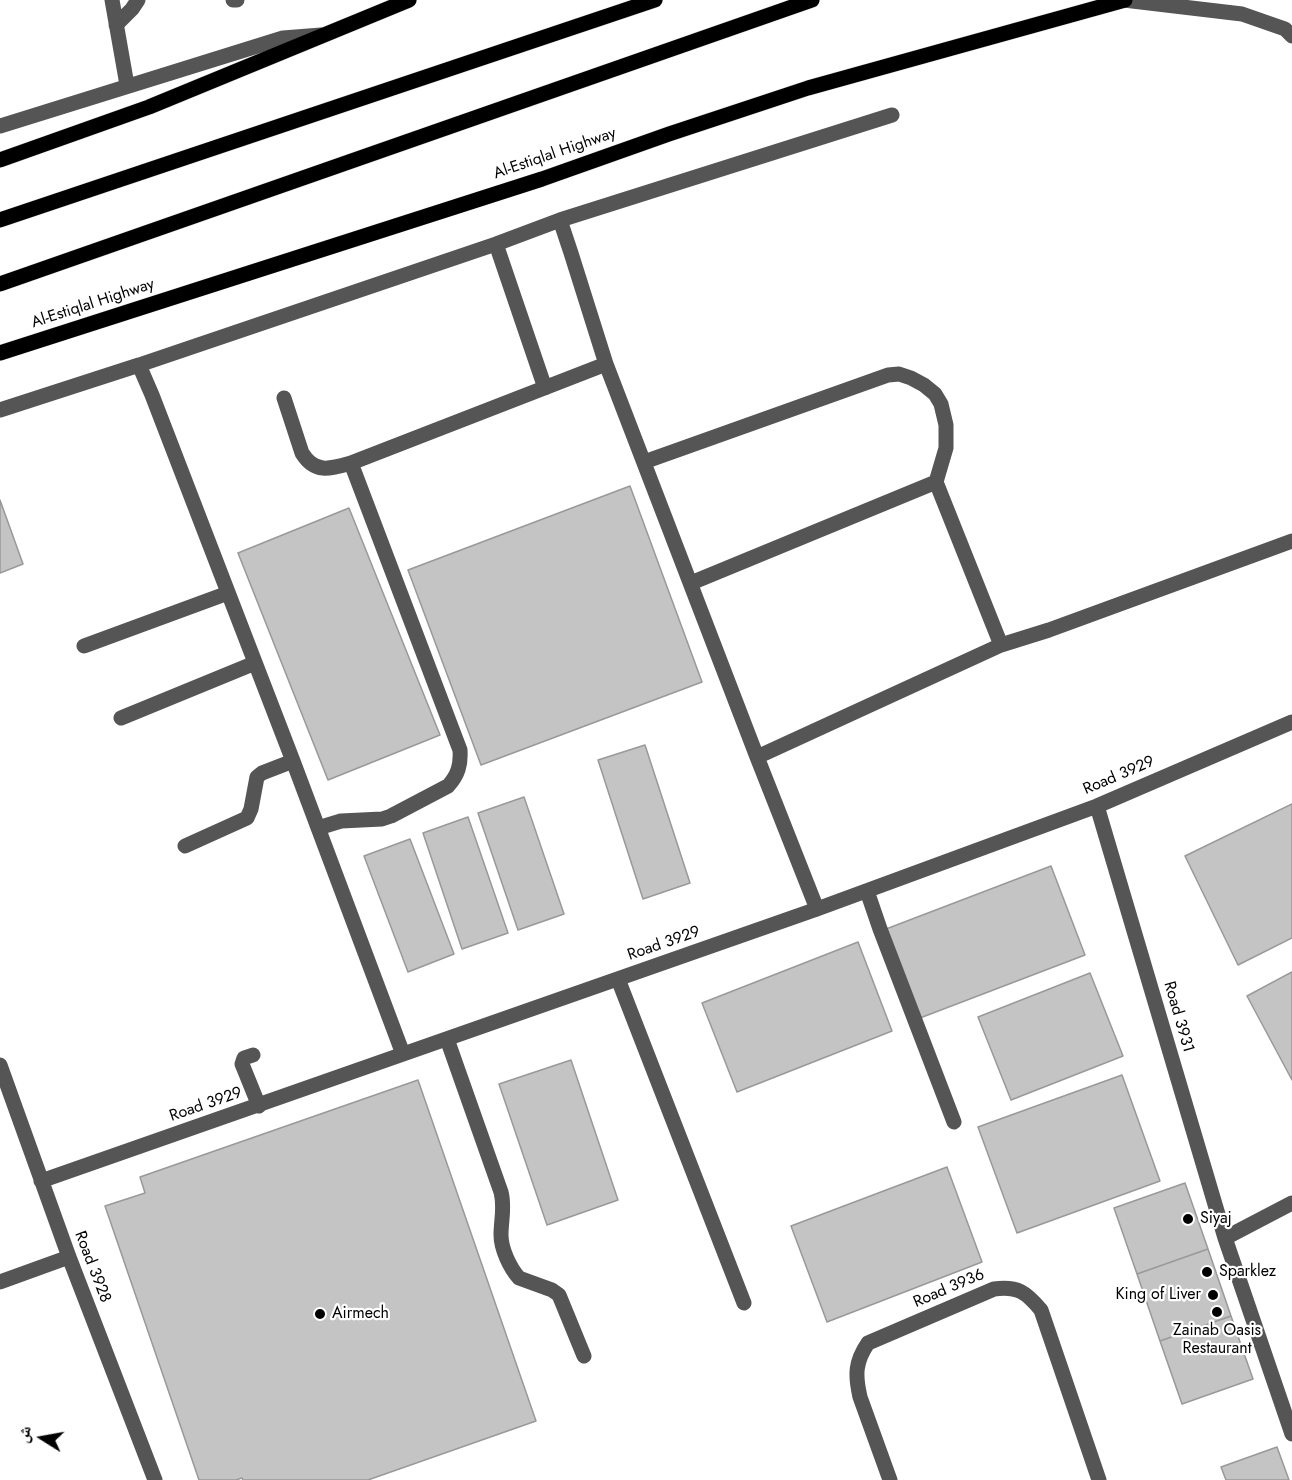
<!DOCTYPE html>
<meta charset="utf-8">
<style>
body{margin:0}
#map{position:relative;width:1292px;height:1480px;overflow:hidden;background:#fff;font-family:Jost,"Noto Naskh Arabic",sans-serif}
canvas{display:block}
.north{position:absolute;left:12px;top:1408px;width:60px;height:60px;-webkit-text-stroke:4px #fff;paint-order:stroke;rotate:281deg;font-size:16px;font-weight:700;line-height:24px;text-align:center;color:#000}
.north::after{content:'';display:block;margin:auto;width:21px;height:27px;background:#000;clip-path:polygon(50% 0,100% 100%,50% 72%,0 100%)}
</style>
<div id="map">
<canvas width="1292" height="1480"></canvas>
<div class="north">ش</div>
</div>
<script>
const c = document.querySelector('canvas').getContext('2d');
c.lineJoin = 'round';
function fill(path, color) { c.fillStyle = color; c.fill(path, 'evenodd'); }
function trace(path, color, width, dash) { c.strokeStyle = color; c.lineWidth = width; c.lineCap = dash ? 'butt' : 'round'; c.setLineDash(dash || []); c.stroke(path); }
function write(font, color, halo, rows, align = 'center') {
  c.font = font + ' Jost,sans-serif'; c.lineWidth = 4.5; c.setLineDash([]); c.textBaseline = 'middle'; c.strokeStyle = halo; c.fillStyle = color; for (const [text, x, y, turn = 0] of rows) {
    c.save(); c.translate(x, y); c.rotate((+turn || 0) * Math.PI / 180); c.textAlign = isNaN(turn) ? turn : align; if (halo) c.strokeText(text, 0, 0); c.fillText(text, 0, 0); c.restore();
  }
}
const building = new Path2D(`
 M630 486 702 682 481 765 408 570Z
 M0 500 23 564 0 573Z
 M349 508 440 735 328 780 238 553Z
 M645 745 690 883 643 899 598 760Z
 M524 797 564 914 518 930 478 813Z
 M1292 804V938L1238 965 1185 856Z
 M468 817 508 933 462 949 423 833Z
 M410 839 454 954 408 972 364 856Z
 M1051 866 1085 955 920 1018 886 929Z
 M858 942 892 1031 737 1092 702 1003Z
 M1292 972V1080L1247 996Z
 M1090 973 1123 1056 1011 1100 978 1017Z
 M571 1060 618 1200 547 1225 499 1084Z
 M1122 1075 1160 1181 1017 1233 978 1127Z
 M418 1080 536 1421 368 1480H243L242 1478 236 1480H199L105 1206 145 1193 140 1177Z
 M947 1167 982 1262 827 1322 791 1226Z
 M1185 1183 1208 1249 1137 1274 1114 1208Z
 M1208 1249 1231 1316 1160 1341 1137 1274Z
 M1231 1316 1253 1379 1182 1404 1160 1341Z
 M1277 1447 1289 1480H1226L1221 1467Z`);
const minor = new Path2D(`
 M112 0 127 85
 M233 0H237
 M1124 0 1242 14 1285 29 1292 36
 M116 25 132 9 138 0
 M0 126 283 38 321 35
 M560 220 571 253 606 364 757 757 817 909
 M496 244 545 388
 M139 365 496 244 560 220 892 115
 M284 398 302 453C315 474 330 469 351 463L606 364
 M0 410 139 365 152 395 293 761 403 1054
 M644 462 888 375 899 374 911 378 924 385 935 394 941 404 946 425V448L936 482 1001 645
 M691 583 936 482
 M84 646 228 593
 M121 718 255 663
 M757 757 1001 645 1049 630 1292 541
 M1097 806 1225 1238 1292 1434
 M318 828 341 821 382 819 391 816 448 786C458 775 461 765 460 750L351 463
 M185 846 247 818 251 809 257 777 262 773 293 761
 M867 891 880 929 954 1122
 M618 979 744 1303
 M447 1039 501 1192C505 1207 501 1220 501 1235 501 1249 510 1268 519 1278L552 1290 559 1295 584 1356
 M253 1055 244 1058 242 1064 259 1106
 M0 1065 69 1257 155 1480
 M41 1181 817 909 1097 806 1292 722
 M1225 1238 1292 1203
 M0 1282 69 1257
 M890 1480 860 1397C855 1375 855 1362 868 1343L994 1289C1018 1286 1026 1292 1041 1310L1099 1480`);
const major = new Path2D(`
 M0 160 149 107 409 0
 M0 220 655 0
 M0 284 812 0
 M0 353 542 179 669 134 808 88 1125 0`);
const markers = [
 [1188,1219,6,"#000"],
 [1207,1272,6,"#000"],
 [1213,1295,6,"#000"],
 [1217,1312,6,"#000"],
 [320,1314,6,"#000"]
];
const streetNames = [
 ["Al-Estiqlal Highway",555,154,-19],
 ["Al-Estiqlal Highway",93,304,-18],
 ["Road 3929",1119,776,-23],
 ["Road 3929",664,944,-19],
 ["Road 3931",1178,1017,74],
 ["Road 3929",206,1105,-19],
 ["Road 3928",92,1267,69],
 ["Road 3936",949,1289,-23]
];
const poiNames = [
 ["Siyaj",1200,1219],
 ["Sparklez",1219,1272],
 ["King of Liver",1201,1295,"right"],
 ["Airmech",332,1314],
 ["Zainab Oasis",1217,1331,"center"],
 ["Restaurant",1217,1349,"center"]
];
fill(building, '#c4c4c4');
trace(building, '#999', 1.5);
trace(major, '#dbdbdb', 16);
trace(minor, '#555', 15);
trace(major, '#000', 15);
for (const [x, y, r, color] of markers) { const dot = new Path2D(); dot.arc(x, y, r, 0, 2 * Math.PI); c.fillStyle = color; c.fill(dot); trace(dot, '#fff', 2); }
write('16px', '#000', '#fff', streetNames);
write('16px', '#000', '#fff', poiNames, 'left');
</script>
